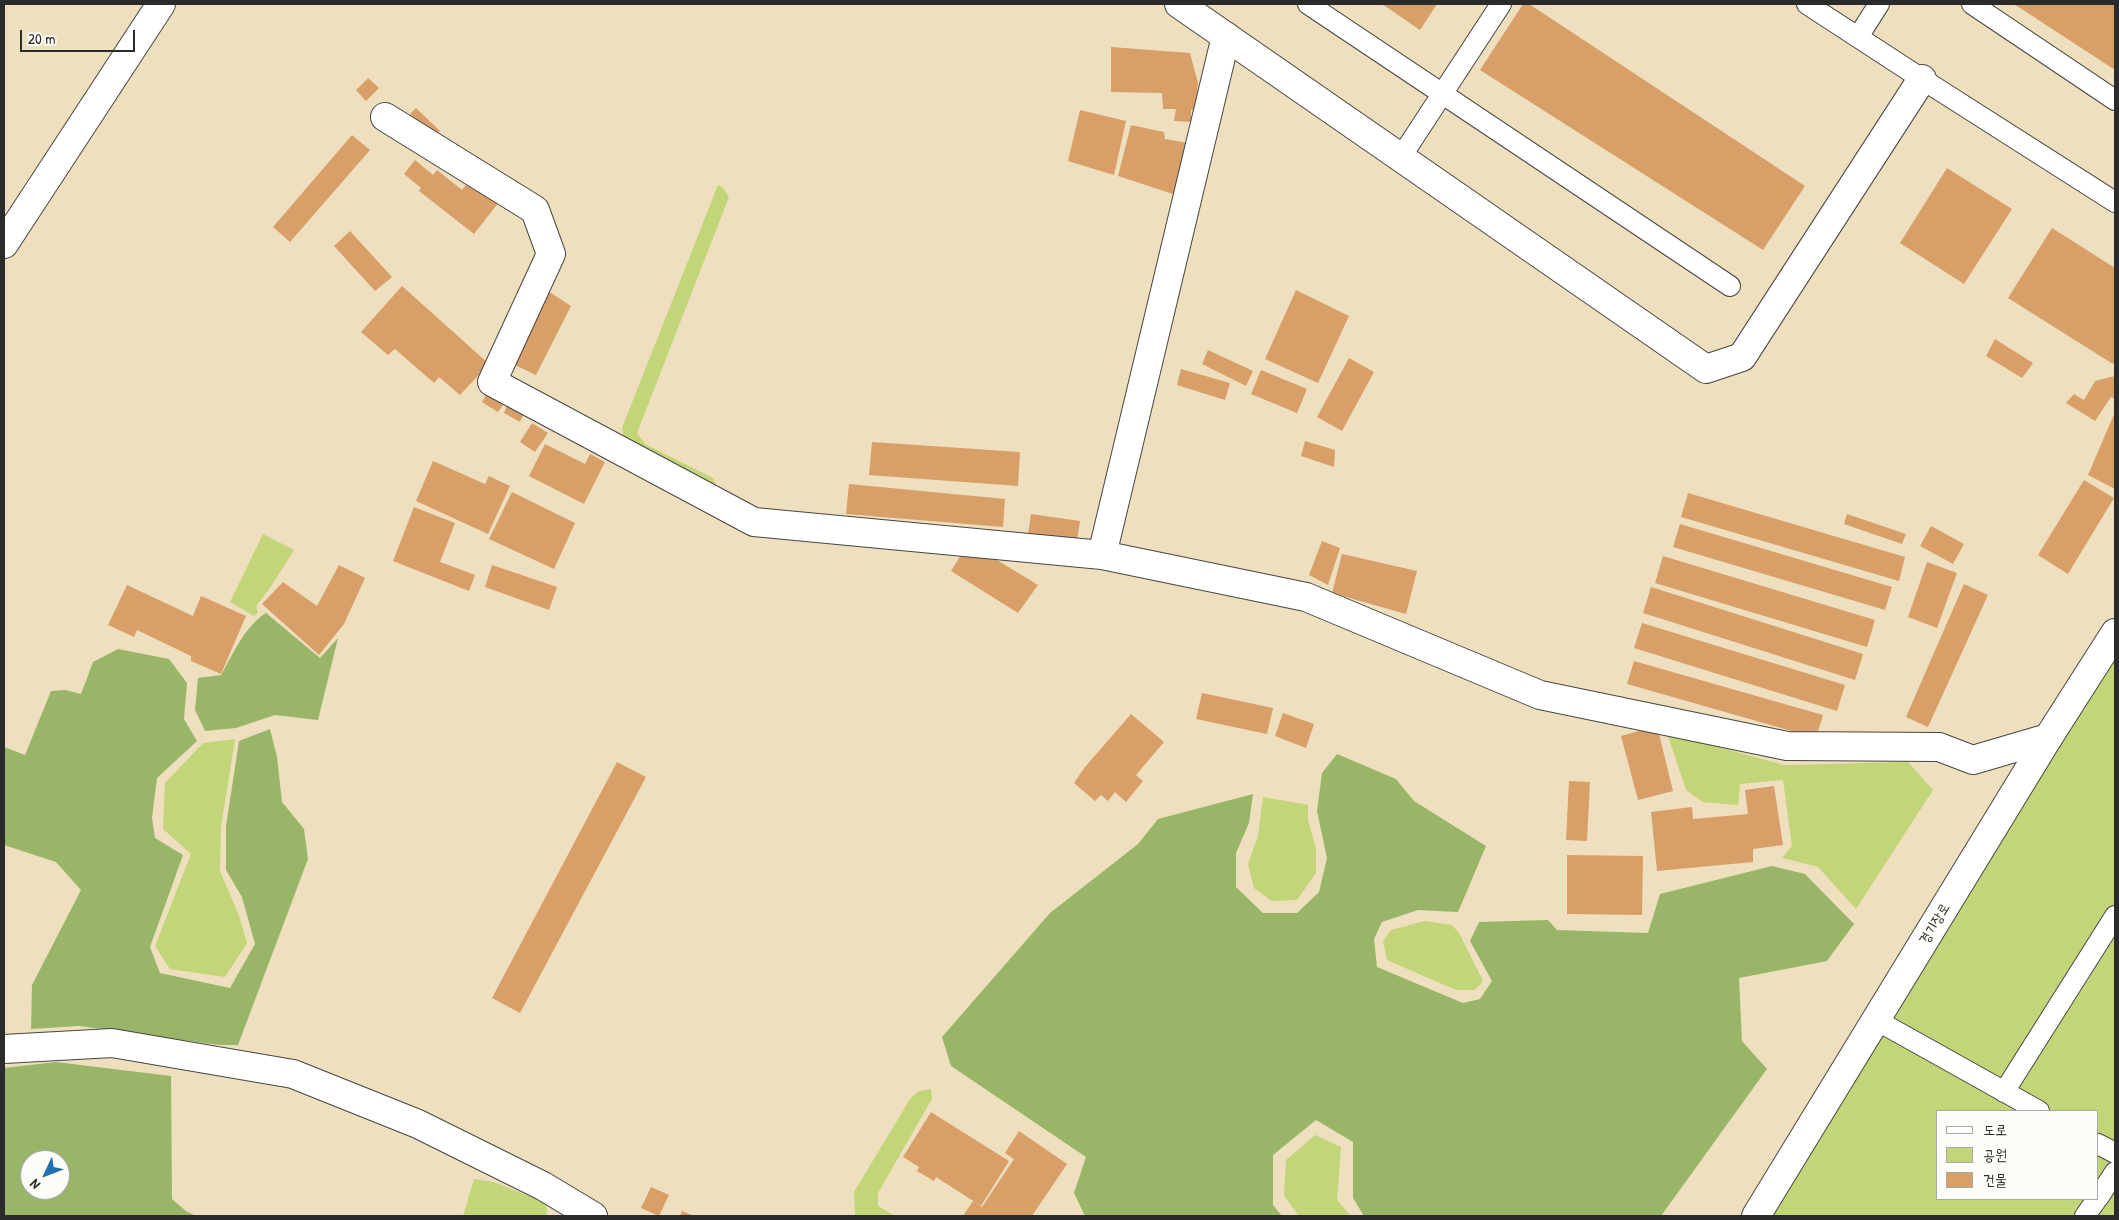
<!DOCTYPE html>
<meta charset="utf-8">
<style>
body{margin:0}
#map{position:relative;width:2119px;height:1220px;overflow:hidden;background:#eedfbe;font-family:"Patrick Hand","Poor Story",sans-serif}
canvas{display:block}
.frame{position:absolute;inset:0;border:5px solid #2b2b2b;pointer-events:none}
.legend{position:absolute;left:1936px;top:1110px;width:162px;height:90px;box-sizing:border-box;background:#fdfcf7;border:1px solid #a9a8a5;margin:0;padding:6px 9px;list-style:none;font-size:15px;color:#2b2b2b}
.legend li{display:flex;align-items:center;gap:10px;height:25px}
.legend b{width:25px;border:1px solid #a9a8a5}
.north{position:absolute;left:20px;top:1150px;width:50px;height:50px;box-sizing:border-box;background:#fdfcf7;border:1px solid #a9a8a5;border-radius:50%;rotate:227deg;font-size:14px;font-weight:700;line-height:20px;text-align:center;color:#2b2b2b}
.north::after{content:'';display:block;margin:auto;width:18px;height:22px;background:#1f6fb2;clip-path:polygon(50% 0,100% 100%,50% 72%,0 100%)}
.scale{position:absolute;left:20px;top:30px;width:115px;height:22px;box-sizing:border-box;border:2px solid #2b2b2b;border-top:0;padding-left:6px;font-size:15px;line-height:18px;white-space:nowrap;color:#2b2b2b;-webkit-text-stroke:4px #fdfcf7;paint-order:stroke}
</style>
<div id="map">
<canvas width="2119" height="1220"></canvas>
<div class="frame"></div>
<ul class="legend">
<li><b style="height:6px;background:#fff"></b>도로</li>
<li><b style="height:14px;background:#c2d578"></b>공원</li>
<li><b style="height:14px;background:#d89f69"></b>건물</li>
</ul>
<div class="north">N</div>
<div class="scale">20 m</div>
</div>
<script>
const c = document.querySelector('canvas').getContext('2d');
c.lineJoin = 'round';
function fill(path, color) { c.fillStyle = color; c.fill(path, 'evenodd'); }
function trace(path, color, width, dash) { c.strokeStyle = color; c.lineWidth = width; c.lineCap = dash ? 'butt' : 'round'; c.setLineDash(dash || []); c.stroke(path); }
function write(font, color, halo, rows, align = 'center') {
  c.font = font + ' "Patrick Hand","Poor Story",sans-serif'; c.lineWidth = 4; c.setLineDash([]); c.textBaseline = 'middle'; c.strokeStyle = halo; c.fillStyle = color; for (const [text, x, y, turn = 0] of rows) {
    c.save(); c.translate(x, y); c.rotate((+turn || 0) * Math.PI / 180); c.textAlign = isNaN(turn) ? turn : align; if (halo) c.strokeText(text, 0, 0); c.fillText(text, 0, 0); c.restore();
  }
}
const green = new Path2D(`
 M718 185 723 188 729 197 637 433 645 444 713 478 716 485 698 479 629 443 623 434 622 428Z
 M263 534 294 550 270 588 256 606 258 612 254 616 230 602Z
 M2115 633V1216H1756ZM1938 1111H2098V1199H1938Z
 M1667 733 1784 765 1908 762 1933 790 1856 909 1818 867 1782 858 1792 846 1783 780 1740 784 1738 805 1703 802 1686 790Z
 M235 739 221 827 220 871 239 916 247 943 225 977 170 969 155 946 191 854 163 829 165 783 203 743Z
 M1263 797 1308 805V820L1316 849V873L1297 900 1272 901 1254 888 1248 864 1258 836Z
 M1425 921 1452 925 1459 933 1483 981 1475 990H1456L1387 960 1383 941 1391 930Z
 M931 1089 932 1099 878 1193V1206L895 1216H855L854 1192 910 1099 919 1091Z
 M1315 1135 1341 1147 1337 1200 1351 1216H1299L1284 1196 1286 1160Z
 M474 1179 494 1182 546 1203 547 1216H463Z`);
const forest = new Path2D(`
 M266 613 320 658 338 638 318 720 275 715 236 728 205 731 195 710 198 678 221 675C233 654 245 626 266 613Z
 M118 649 169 659 187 683 184 719 197 741 157 778 152 818 155 838 183 855 150 947 160 973 230 988 255 944 242 897 226 870V826L239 741 270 729 277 757 282 802 304 829 308 859 238 1045H219L79 1026 31 1029 32 985 81 890 56 862 4 845V747L25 755 51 691 65 690 81 694 93 662Z
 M1337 754 1396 779 1414 801 1486 846 1458 912 1418 910 1382 922 1374 939 1377 967 1463 1003 1480 999 1492 981 1470 941 1479 922 1548 920 1557 930 1648 933 1660 894 1772 866 1805 874 1854 924 1827 961 1739 978 1742 1041 1767 1069 1661 1216H1364L1353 1198V1142L1316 1120 1273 1155V1205L1282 1216H1085L1074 1193 1086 1157 951 1066 942 1037 1050 913 1138 844 1158 819 1253 794 1249 823 1236 853V887L1263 913H1297L1319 892 1327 858 1317 811 1322 773Z
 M56 1062 171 1076 172 1199 186 1211 196 1216H4V1068ZM30 1160H60V1190H30Z`);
const building = new Path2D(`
 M1382 4H1437L1420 30Z
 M1523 4H1529L1805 186 1763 250 1480 70Z
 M2014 4H2115V70Z
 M1111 47 1190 53 1198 83 1195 110H1191V122L1174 121 1176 109H1163L1162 93 1111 92Z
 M368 78 379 88 366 101 356 90Z
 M416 108 440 131 434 137 410 114Z
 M1080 110 1126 121 1114 175 1068 161Z
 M1131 125 1164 132 1165 139 1188 143 1176 195 1118 176Z
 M352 135 370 150 290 242 273 227Z
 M415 160 433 175 437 170 462 190 470 179 499 202 474 234 419 191 421 188 404 174Z
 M1947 168 2012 209 1964 284 1900 243Z
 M2052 228 2115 268V360L2113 364 2008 298Z
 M350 231 392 277 375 291 334 246Z
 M402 286 489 364 460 395 439 377 434 383 395 349 388 355 361 332Z
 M1296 290 1349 316 1318 383 1265 359Z
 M548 291 571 306 536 375 513 364Z
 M1995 339 2033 363 2022 378 1986 356Z
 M1208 350 1253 371 1246 386 1202 364Z
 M1349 358 1374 372 1342 431 1317 417Z
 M1181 369 1230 383 1225 400 1177 385Z
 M1261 370 1307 389 1297 413 1251 394Z
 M2115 376V399L2111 397 2095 421 2066 403 2074 394 2084 400 2095 381Z
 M486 395 503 405 498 412 482 402Z
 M507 406 523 415 520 422 504 413Z
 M2115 412V489L2088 475Z
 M532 423 548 433 535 452 520 442Z
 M1305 441 1335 450 1334 467 1301 456Z
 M872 442 1020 452 1018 486 869 475Z
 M545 444 585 464 590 454 605 462 584 504 529 476Z
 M433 461 485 484 489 476 510 486 488 534 416 501Z
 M2084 480 2114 498 2068 574 2038 555Z
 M849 484 1005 499 1003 527 846 514Z
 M512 492 575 523 554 569 489 539Z
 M1688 493 1905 557 1899 581 1681 517Z
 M414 507 455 523 440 562 475 575 469 591 393 561Z
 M1031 514 1080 521 1077 541 1028 534Z
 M1847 514 1906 534 1902 544 1844 524Z
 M1680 524 1892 587 1885 610 1673 547Z
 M1931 526 1964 544 1953 564 1920 546Z
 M1322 541 1340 548 1328 585 1309 575Z
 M962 553 987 554 1038 585 1018 613 951 571Z
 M1342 554 1417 571 1406 614 1332 593Z
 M1663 556 1875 620 1867 647 1655 583Z
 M1927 562 1957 573 1937 628 1908 617Z
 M339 565 365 578 344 624 319 655 262 604 283 582 317 606Z
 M492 565 557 587 549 610 485 587Z
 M1964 584 1988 595 1928 727 1906 717Z
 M127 585 193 616 201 596 246 616 221 674 191 661V656L137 630 134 637 108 625Z
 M1651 587 1863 654 1855 680 1643 613Z
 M1642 623 1845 685 1837 711 1634 648Z
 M1634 661 1823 715 1816 738 1627 684Z
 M1202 693 1273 708 1267 734 1196 719Z
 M1283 713 1314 724 1306 748 1275 736Z
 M1131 714 1164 742 1136 775 1143 781 1126 802 1115 792 1108 801 1101 795 1095 801 1074 783 1085 767Z
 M1657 726 1673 791 1638 800 1621 736Z
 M617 762 646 777 520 1013 492 998Z
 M1569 781 1590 782 1587 841 1566 840Z
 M1774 786 1783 845 1753 849V862L1657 871 1651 812 1692 807 1693 819 1748 814 1745 790Z
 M1567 855 1643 856 1642 915 1567 914Z
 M931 1112 1009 1161 981 1206 936 1177 934 1181 917 1171 919 1167 903 1157Z
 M1019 1131 1067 1164 1032 1216H963L973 1201 982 1207 1014 1159 1005 1153Z
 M651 1187 669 1195 659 1216 641 1208Z
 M682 1211 694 1216H680Z`);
const service = new Path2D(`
 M1308 4 1730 286
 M1807 4 1922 79 2115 202
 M1972 4 2115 100
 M1858 37 1879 4
 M1401 157 1501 4
 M1876 1020 2039 1111
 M2004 1092 2115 916
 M2098 1144 2115 1153
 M2098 1198 2115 1172
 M2085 1216 2097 1199`);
const minor = new Path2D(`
 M1179 4 1706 369 1742 357 1922 79
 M385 117 535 210 551 254 492 382 754 522 1102 555 1306 597 1540 695 1787 746 1939 747 1973 760 2048 738
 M4 244 161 4
 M1102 555 1226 36
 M4 1049 112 1043 293 1074 418 1124 543 1186 593 1216`);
const tertiary = new Path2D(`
 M1756 1216 2048 738 2115 633`);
const streetNames = [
 ["경기장로",1935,924,-59]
];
fill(green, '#c2d578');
fill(forest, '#99b668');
fill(building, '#d89f69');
trace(service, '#484641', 22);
trace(minor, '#484641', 30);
trace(tertiary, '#484641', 30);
trace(service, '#fff', 20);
trace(minor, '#fff', 28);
trace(tertiary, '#fff', 28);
write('14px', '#2b2b2b', '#fdfcf7', streetNames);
</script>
